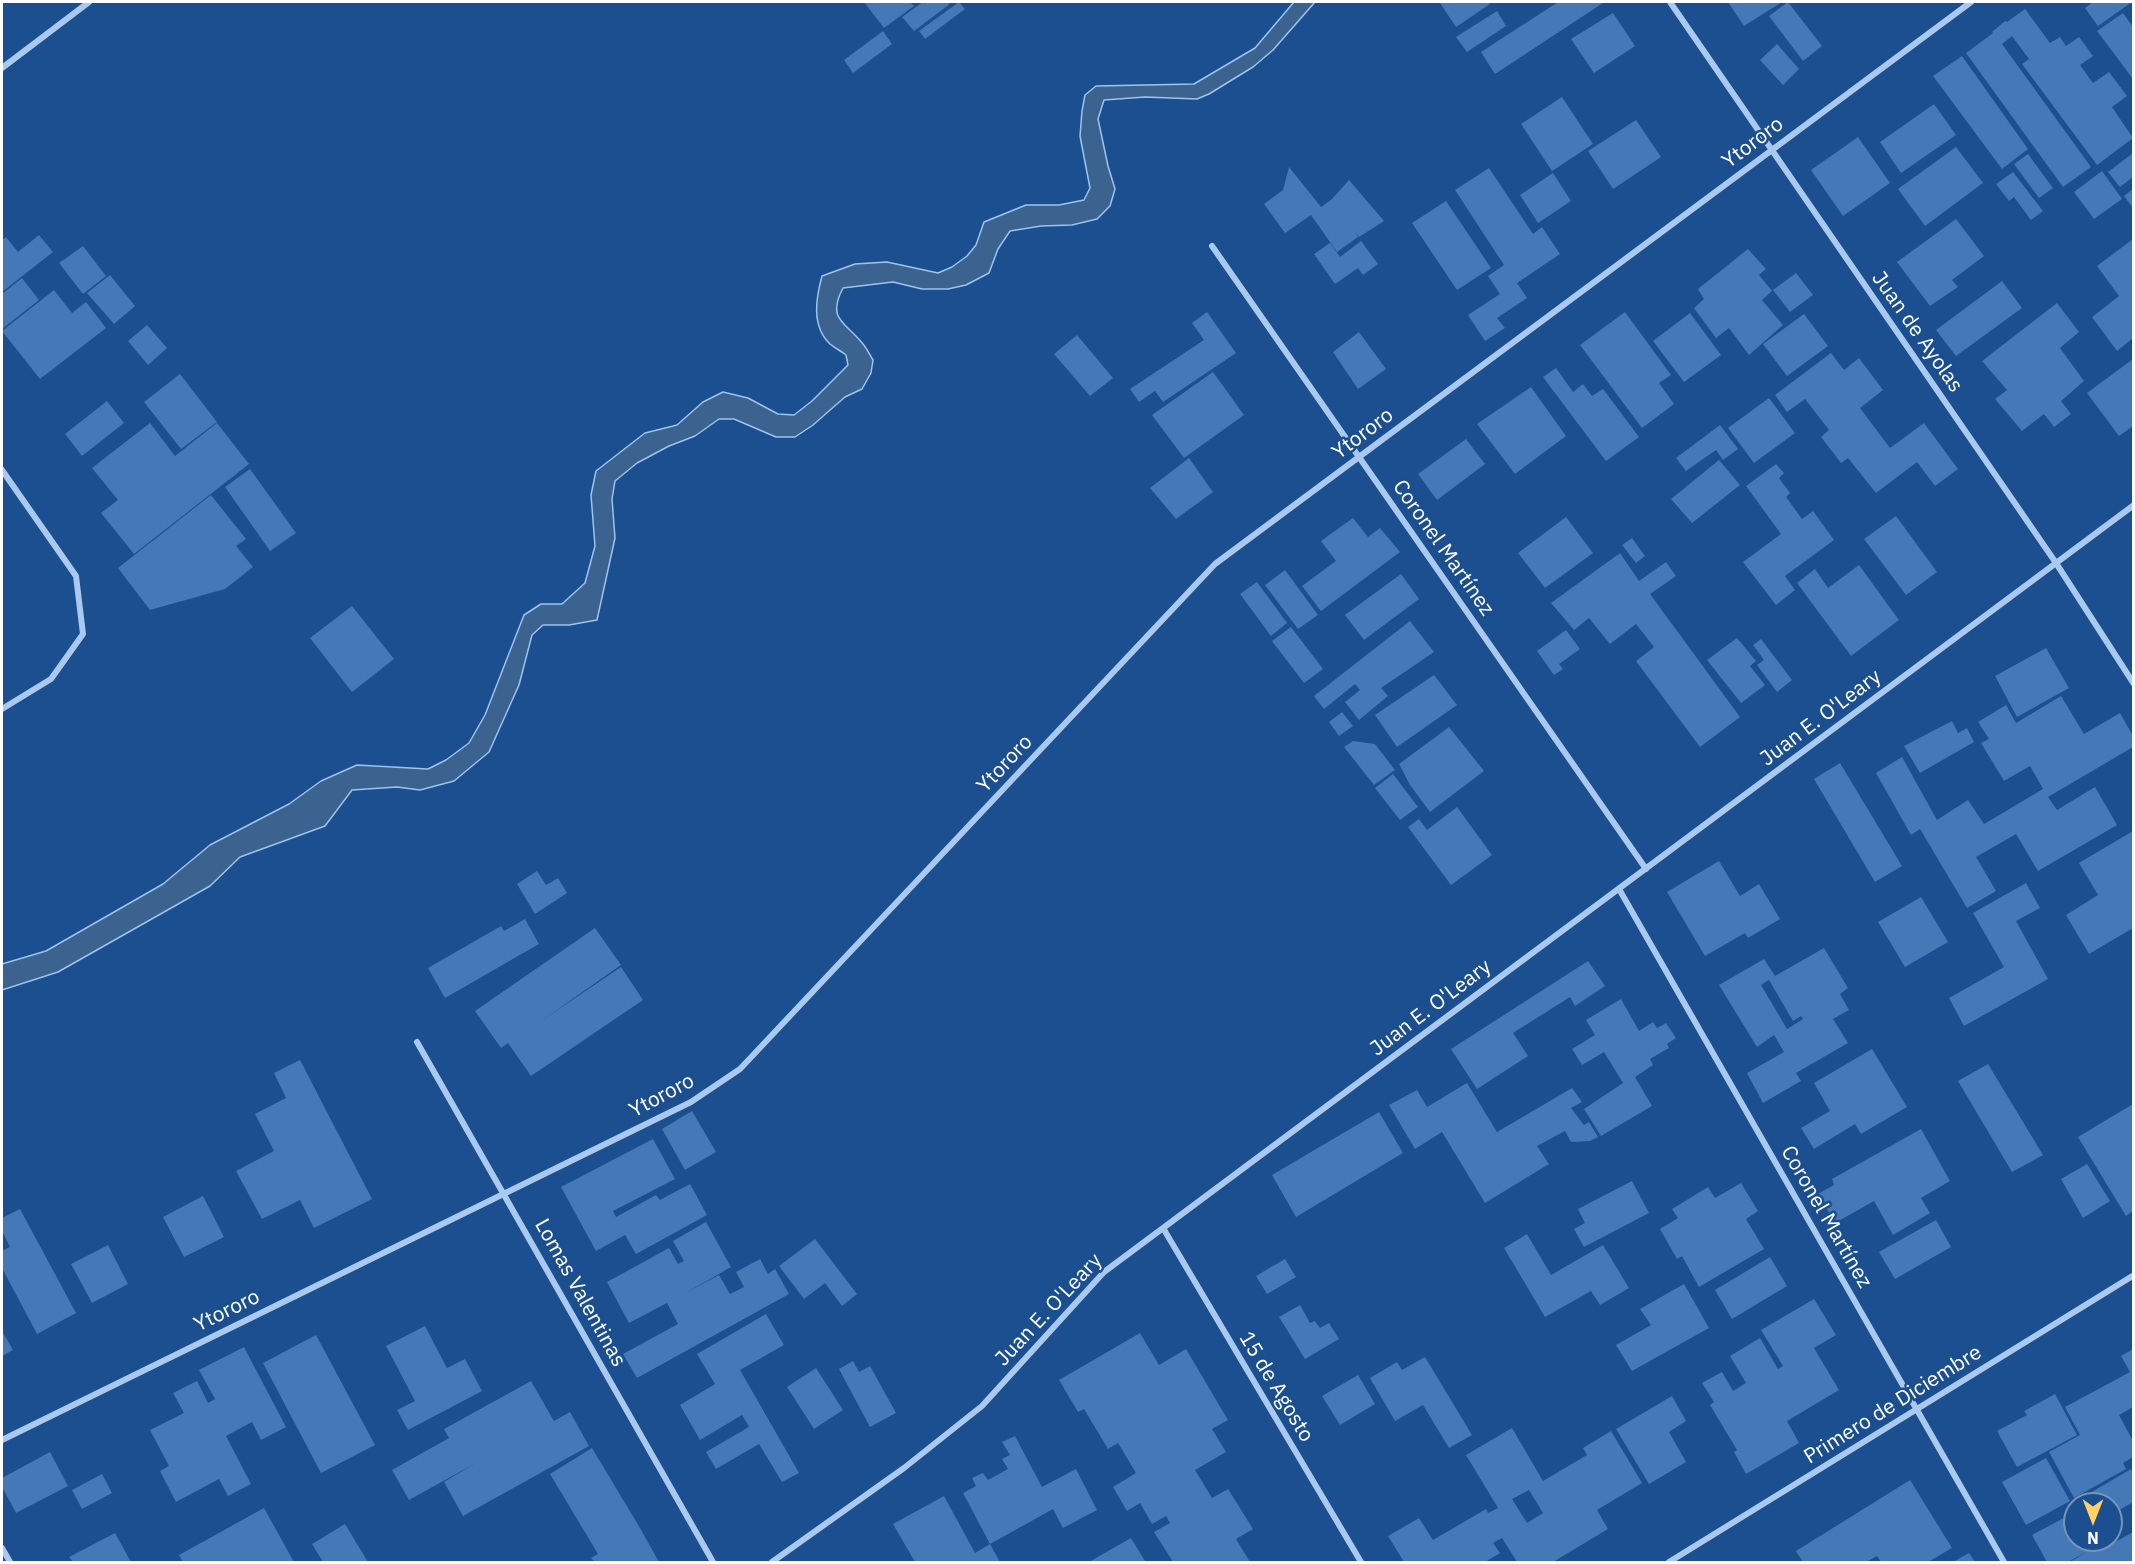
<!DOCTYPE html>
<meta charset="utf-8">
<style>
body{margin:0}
#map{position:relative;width:2135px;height:1564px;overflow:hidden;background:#1b4f8f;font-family:"IBM Plex Sans",sans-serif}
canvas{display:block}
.frame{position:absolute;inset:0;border:3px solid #fff;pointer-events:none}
.north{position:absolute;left:2063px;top:1492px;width:60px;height:60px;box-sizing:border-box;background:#1b4f8f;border:2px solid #7695bc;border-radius:50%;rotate:180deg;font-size:16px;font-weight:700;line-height:24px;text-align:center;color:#fff}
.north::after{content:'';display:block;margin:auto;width:21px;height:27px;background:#ffd166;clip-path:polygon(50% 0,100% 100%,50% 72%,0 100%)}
</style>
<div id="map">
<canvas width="2135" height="1564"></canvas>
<div class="frame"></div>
<div class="north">N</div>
</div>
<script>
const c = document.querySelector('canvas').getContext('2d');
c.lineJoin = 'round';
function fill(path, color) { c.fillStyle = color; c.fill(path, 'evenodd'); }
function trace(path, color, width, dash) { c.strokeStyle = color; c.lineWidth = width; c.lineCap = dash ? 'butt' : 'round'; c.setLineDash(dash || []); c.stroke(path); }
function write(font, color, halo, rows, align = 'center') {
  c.font = font + ' "IBM Plex Sans",sans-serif'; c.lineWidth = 5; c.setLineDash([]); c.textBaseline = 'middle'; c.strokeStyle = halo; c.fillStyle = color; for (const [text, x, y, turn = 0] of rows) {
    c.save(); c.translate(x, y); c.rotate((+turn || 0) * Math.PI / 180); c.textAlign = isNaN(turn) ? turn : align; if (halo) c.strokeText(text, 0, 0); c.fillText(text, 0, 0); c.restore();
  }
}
const water = new Path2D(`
 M1294 2H1315L1273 50 1253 67 1209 94 1197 99 1145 97 1104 100 1098 119 1108 166 1115 189 1110 206 1097 219 1072 225 1041 226 1010 231 998 249 989 273 966 285 948 289H922L893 282 843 288C826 320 846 322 863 344 867 349 870 355 873 360L871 373 862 389 845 397 813 425 795 437H776L734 419H719L695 436 669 446 637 463 615 481 612 499 615 538 597 620 569 625H543L532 635 519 685 489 752 454 781 420 790 397 787 352 790 325 826 240 857 210 886 58 972 2 990V964L46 951 163 884 210 845 289 804 321 781 357 765 428 769 446 760 469 743 485 715 524 615 541 604H562L585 583 595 546 591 495 596 471 645 433 677 425 703 402 723 392 748 398 778 414 794 415 812 401 848 365 846 355C841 351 835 348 830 344 811 326 816 298 822 276L855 264 887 262 938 273 952 267 967 256 976 245 984 222 1026 205H1059L1084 200 1090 188 1080 136 1082 111 1085 95 1096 86 1194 84 1255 48Z`);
const building = new Path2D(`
 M864 2H910L914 6 884 28Z
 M923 2H947L950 4 914 31 902 17Z
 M959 2 965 9 925 39 919 31Z
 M1442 2H1489L1490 4 1456 27 1440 3Z
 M1558 2H1602L1603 3 1495 74 1481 52Z
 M1728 2H1782L1744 26Z
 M1788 2 1822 46 1803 61 1769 16Z
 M2093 2H2132L2098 26 2085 8Z
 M2025 9 2050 43 2060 37 2066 46 2079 37 2093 56 2080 65 2093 83 2109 72 2127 96 2112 107 2133 138 2097 165 2022 64 2029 59 2012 36 2002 44 2091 167 2063 187 1966 53 1993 33 1992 32 2005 21 2007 22Z
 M1497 11 1506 26 1467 52 1456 37Z
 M1613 13 1635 46 1594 73 1571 39Z
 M2123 13 2133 27V79L2097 31Z
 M883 31 892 44 853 73 844 60Z
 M1777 44 1799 69 1783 85 1760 60Z
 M1962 56 2028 149 2002 169 1933 76Z
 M1562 97 1593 144 1552 171 1521 124Z
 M1934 104 1956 135 1901 173 1880 142Z
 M1636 120 1661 157 1613 189 1588 151Z
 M1858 137 1890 183 1843 216 1811 170Z
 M1956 147 1983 183 1925 226 1898 189Z
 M2133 153V177L2120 187 2108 172Z
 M2028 154 2053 188 2039 198 2014 164Z
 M1289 167 1321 207 1332 199 1349 180 1384 221 1359 237 1355 232 1357 230 1355 232 1354 230 1355 232 1343 240 1355 232 1358 237 1337 252 1311 215 1285 233 1264 204 1283 190Z
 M1489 168 1533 234 1542 227 1560 254 1517 283 1527 298 1497 318 1505 328 1485 341 1468 315 1500 294 1488 276 1504 265 1455 190Z
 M2102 171 2122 199 2094 219 2074 192Z
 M2013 172 2043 211 2031 220 2014 197 2009 201 1996 184Z
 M1553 173 1571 201 1538 223 1520 195Z
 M2133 189V208L2124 196Z
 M1446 201 1491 268 1457 290 1412 223Z
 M1956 219 1984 256 1952 280 1958 287 1930 306 1897 262Z
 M39 235 53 252 2 292V240L6 237 18 252Z
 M2133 239V338L2117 351 2092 317 2119 296 2097 266Z
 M1361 241 1378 264 1363 275 1358 268 1335 284 1314 254 1330 243 1340 257Z
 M83 246 106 276 83 294 59 263Z
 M1748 249 1766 269 1759 275 1772 291 1762 300 1783 325 1749 355 1729 328 1716 338 1694 308 1704 299 1698 289Z
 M1796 273 1813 295 1790 312 1773 290Z
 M110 275 135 306 114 324 87 293Z
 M22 278 39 300 2 329V294Z
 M2002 281 2022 308 1956 356 1936 330Z
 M54 290 72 313 86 302 106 328 40 379 2 331Z
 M2057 303 2079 332 2060 348 2084 381 2061 401 2071 414 2054 427 2044 414 2022 431 1995 399 2007 390 1982 361Z
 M1207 312 1236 353 1163 402 1155 391 1139 402 1130 389 1204 340 1192 323Z
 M1625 312 1671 375 1659 383 1674 404 1642 428 1580 345Z
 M1690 313 1721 355 1684 382 1653 341Z
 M1804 314 1828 346 1787 376 1763 344Z
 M147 325 167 348 148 365 128 341Z
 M1359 332 1386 369 1358 389 1333 352Z
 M1077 335 1113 378 1090 396 1054 354Z
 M1831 353 1844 370 1859 358 1883 390 1860 408 1890 448 1924 423 1958 469 1935 486 1917 462 1876 493 1848 458 1841 463 1821 437 1829 430 1805 399 1787 412 1775 395Z
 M2133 359V426L2119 436 2087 393Z
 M1556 368 1573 392 1583 384 1592 396 1603 389 1639 437 1606 461 1543 377Z
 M1213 372 1244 415 1184 458 1152 415Z
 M180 374 217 422 181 449 144 402Z
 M1531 387 1566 436 1515 474 1477 424Z
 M1769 398 1795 433 1754 463 1728 428Z
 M107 401 124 423 82 456 65 434Z
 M150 423 175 456 217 423 249 464 134 554 101 513 118 500 92 468Z
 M1720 425 1738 449 1723 460 1716 450 1686 471 1676 458Z
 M1466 439 1485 464 1437 500 1418 474Z
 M1189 458 1213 492 1176 519 1150 488Z
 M1719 460 1740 485 1692 523 1671 499Z
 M1776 464 1784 473 1779 478 1790 493 1786 497 1802 519 1813 511 1834 540 1785 576 1795 590 1776 605 1743 562 1781 534 1746 486Z
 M250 469 296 533 270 551 225 487Z
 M211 495 246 539 236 546 253 567 225 589 150 610 118 568Z
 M1896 516 1937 572 1906 595 1864 539Z
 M1566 517 1593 553 1545 588 1518 553Z
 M1353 518 1368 537 1380 528 1400 552 1321 611 1302 586 1336 561 1321 541Z
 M1632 538 1645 556 1636 563 1622 545Z
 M1620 553 1639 581 1666 562 1676 576 1650 594 1740 717 1700 747 1636 661 1654 647 1636 624 1610 644 1589 618 1574 630 1551 603Z
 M1859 565 1899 620 1851 656 1797 583 1815 569 1828 588Z
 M1285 570 1318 615 1298 629 1265 585Z
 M1401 574 1419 599 1364 640 1345 615Z
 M1257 582 1287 623 1271 636 1240 594Z
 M352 606 394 659 352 692 310 638Z
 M1410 621 1434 652 1381 688 1388 696 1359 720 1345 702 1360 690 1355 684 1324 709 1314 696Z
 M1291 627 1323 669 1304 683 1272 641Z
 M1566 630 1580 649 1559 664 1563 669 1554 675 1537 651Z
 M1737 638 1756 661 1750 666 1765 685 1741 703 1707 660Z
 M1761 639 1792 680 1777 692 1757 665 1764 660 1753 645Z
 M2046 648 2069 688 2017 717 1995 676Z
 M1434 675 1457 705 1397 747 1375 715Z
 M2061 696 2084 734 2120 713 2133 736V747L2048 797 2057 810 2095 787 2117 825 2038 871 2016 834 1976 857 1996 891 1967 908 1920 829 1911 835 1876 773 1902 757 1937 820 1968 800 1984 824 2043 789 2030 766 2004 781 1981 743 1989 739 1978 722 2006 705 2016 723Z
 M1342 712 1353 726 1339 736 1329 722Z
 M1952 721 1958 733 1967 728 1974 742 1920 773 1904 746Z
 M1449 727 1484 771 1430 812 1410 785 1399 764Z
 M1353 741 1375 744 1395 770 1374 785 1344 747Z
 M1840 763 1902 866 1875 882 1814 779Z
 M1393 774 1418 807 1400 820 1375 788Z
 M1457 807 1492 855 1451 885 1408 827 1419 819 1427 830Z
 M2133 831V928L2089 954 2066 915 2098 895 2079 863Z
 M1719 861 1740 896 1759 884 1780 919 1748 938 1745 933 1705 956 1667 892Z
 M537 871 546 885 558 878 567 893 535 914 517 884Z
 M2026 883 2040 908 2016 921 2048 979 1964 1026 1949 998 2004 967 1973 913Z
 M1921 897 1948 942 1905 967 1878 922Z
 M525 919 539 944 445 998 428 968 501 926 504 931Z
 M595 928 621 965 541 1021 621 967 643 1000 531 1076 508 1043 501 1048 475 1011Z
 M1824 948 1848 988 1840 994 1849 1010 1833 1019 1848 1043 1796 1073 1801 1081 1763 1103 1747 1073 1784 1052 1774 1035 1757 1047 1719 985 1764 959 1775 976ZM1769 980 1793 1021 1801 1016 1803 1019 1787 1029 1761 985Z
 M1588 961 1605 986 1575 1006 1570 997 1513 1033 1528 1056 1477 1089 1451 1049Z
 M1621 999 1639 1031 1653 1022 1657 1028 1666 1023 1676 1038 1667 1044 1669 1048 1650 1059 1653 1065 1635 1077 1652 1106 1601 1136 1584 1109 1623 1083 1604 1052 1582 1065 1572 1049 1595 1035 1586 1020Z
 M1872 1049 1907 1107 1861 1134 1855 1124 1814 1149 1801 1128 1830 1111 1814 1083Z
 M300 1060 372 1199 314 1228 300 1200 262 1219 236 1171 274 1151 255 1114 286 1098 274 1073Z
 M1988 1064 2043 1155 2012 1172 1958 1081Z
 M1467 1083 1497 1132 1572 1088 1582 1102 1571 1108 1584 1125 1589 1122 1598 1137 1590 1141 1571 1142 1565 1131 1537 1146 1549 1164 1485 1203 1442 1132 1415 1149 1389 1105 1417 1090 1427 1107Z
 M2133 1104V1211L2126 1216 2078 1137Z
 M692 1111 716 1152 685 1170 662 1129Z
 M1379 1112 1403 1153 1296 1217 1272 1175Z
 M1921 1129 1950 1181 1921 1198 1930 1213 1893 1235 1874 1201 1835 1223 1818 1194 1834 1185 1832 1179Z
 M653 1139 675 1179 613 1211 616 1217 656 1195 660 1200 690 1184 707 1215 636 1254 625 1235 596 1251 561 1187Z
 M2087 1164 2110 1201 2083 1218 2061 1179Z
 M1632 1181 1649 1213 1584 1247 1574 1229 1585 1223 1578 1209Z
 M1741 1183 1758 1211 1746 1219 1764 1249 1699 1287 1682 1256 1677 1259 1660 1229 1678 1218 1672 1209 1708 1187 1715 1198Z
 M203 1196 224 1237 184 1257 163 1217Z
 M20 1209 76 1313 37 1334 2 1268V1251L10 1247 2 1231V1218Z
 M1936 1220 1951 1247 1895 1279 1879 1252Z
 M706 1222 731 1267 684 1294 719 1275 730 1294 744 1287 736 1272 760 1259 768 1274 775 1269 789 1294 637 1378 623 1354 678 1324 667 1303 629 1323 607 1282 669 1248 678 1264 684 1261 673 1241Z
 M1527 1234 1551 1275 1603 1245 1629 1288 1600 1305 1591 1291 1545 1317 1504 1248Z
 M815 1239 857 1294 842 1306 825 1283 804 1299 779 1266Z
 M108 1245 128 1284 92 1303 71 1264Z
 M1770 1257 1787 1286 1732 1319 1715 1290Z
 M1285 1259 1296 1277 1267 1294 1256 1276Z
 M1684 1284 1709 1328 1632 1371 1616 1345 1651 1325 1640 1309Z
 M1814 1299 1836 1335 1814 1348 1839 1390 1787 1421 1799 1443 1746 1474 1734 1452 1737 1450 1710 1405 1714 1402 1702 1383 1722 1372 1733 1391 1746 1383 1730 1356 1760 1338 1778 1369 1783 1366 1761 1330Z
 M1300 1305 1310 1323 1315 1321 1320 1328 1329 1323 1339 1339 1305 1359 1279 1317Z
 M766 1314 784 1345 740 1370 799 1473 782 1482 759 1444 716 1469 706 1452 749 1427 742 1415 700 1440 680 1405 715 1384 697 1354Z
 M425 1326 447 1368 465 1359 482 1391 408 1430 397 1410 415 1401 386 1346Z
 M2 1331 13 1350 2 1356Z
 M1140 1333 1159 1365 1186 1349 1228 1420 1212 1429 1226 1452 1195 1470 1212 1498 1228 1489 1253 1529 1236 1539 1250 1562H1173L1154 1532 1170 1523 1166 1516 1152 1524 1140 1503 1127 1511 1113 1487 1136 1473 1118 1443 1108 1449 1084 1409 1078 1412 1059 1380Z
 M316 1335 375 1445 321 1473 263 1363Z
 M244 1347 286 1427 261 1440 252 1422 226 1436 251 1484 228 1496 219 1479 176 1502 160 1471 169 1466 150 1430 184 1413 173 1393 197 1381 208 1403 215 1399 199 1370Z
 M2133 1349V1407L2119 1415 2133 1441V1457L2123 1463 2126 1469 2074 1498 2049 1452 2080 1435 2065 1407 2130 1372 2121 1356Z
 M1425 1357 1472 1435 1449 1448 1423 1405 1395 1421 1370 1378 1397 1362 1402 1370Z
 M853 1361 859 1372 870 1366 896 1413 870 1427 839 1369Z
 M816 1368 843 1410 814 1429 787 1387Z
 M1358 1375 1375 1404 1340 1425 1322 1396Z
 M531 1381 554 1421 570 1412 589 1446 463 1516 444 1482 476 1463 409 1500 392 1470 449 1438 444 1429Z
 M2055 1394 2077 1435 2017 1467 1997 1431 2027 1415 2024 1411Z
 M1672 1396 1686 1421 1669 1432 1686 1462 1649 1484 1616 1429Z
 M1512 1428 1543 1481 1587 1455 1583 1448 1611 1431 1642 1483 1597 1510 1608 1529 1553 1562H1517L1502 1538 1493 1543 1500 1553 1485 1562H1404L1388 1536 1419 1518 1433 1540 1486 1509 1488 1513 1498 1508 1466 1455ZM1529 1490 1543 1513 1527 1523 1512 1499Z
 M1015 1436 1042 1487 1076 1469 1097 1510 1063 1528 1053 1509 990 1544 1000 1562H915L893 1524 944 1496 975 1553 990 1544 963 1493 976 1486 972 1478 983 1473 988 1480 1008 1469 1002 1459 1010 1455 1002 1442Z
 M592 1448 640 1528 659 1562H595L591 1558 598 1554 550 1474Z
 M50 1452 68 1486 16 1513 2 1487V1478Z
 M2046 1458 2070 1501 2026 1525 2002 1482Z
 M2131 1469 2133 1473V1502L2111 1515V1504H2087L2083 1497Z
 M102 1474 112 1493 82 1509 72 1490Z
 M1910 1480 1952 1548 1928 1562H1881L1877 1556 1866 1562H1803L1796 1551Z
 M264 1508 294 1562H183L179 1555Z
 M2073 1513 2075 1516V1540H2088L2097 1552 2133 1532V1562H2070L2088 1551 2068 1562H2047L2032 1535Z
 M345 1524 368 1562H323L312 1544Z
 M115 1533 131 1562H73L69 1557Z
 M1131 1538 1145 1561 1142 1562H1089Z
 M1969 1553 1975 1562H1953Z`);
const street = new Path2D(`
 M1670 2 2056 563 2134 684
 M2 68 89 2
 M1212 246 1646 869
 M2 470 76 576 83 634 51 679 2 709
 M1619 889 2004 1562
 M417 1042 713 1562
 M1163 1228 1361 1562
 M2 1440 691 1102 740 1069 1215 564 1971 2
 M2 1548 10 1562
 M772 1562 904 1468 982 1406 1104 1272 2134 505
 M1669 1562 2134 1275`);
const streetNames = [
 ["Ytororo",1753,143,-37],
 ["Juan de Ayolas",1917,332,55],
 ["Ytororo",1363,434,-37],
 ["Coronel Martínez",1443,548,55],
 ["Juan E. O'Leary",1821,718,-37],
 ["Ytororo",1005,764,-47],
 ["Juan E. O'Leary",1431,1008,-37],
 ["Ytororo",662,1096,-28],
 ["Coronel Martínez",1826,1217,60],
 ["Lomas Valentinas",580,1293,61],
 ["Juan E. O'Leary",1049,1310,-47],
 ["Ytororo",227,1311,-26],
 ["15 de Agosto",1276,1387,59],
 ["Primero de Diciembre",1893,1405,-32]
];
fill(water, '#3c6290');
trace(water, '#9cc4f0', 1.5);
fill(building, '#4478b7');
trace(street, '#a9c9ee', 6);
write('21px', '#fff', '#1b4f8f', streetNames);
</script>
